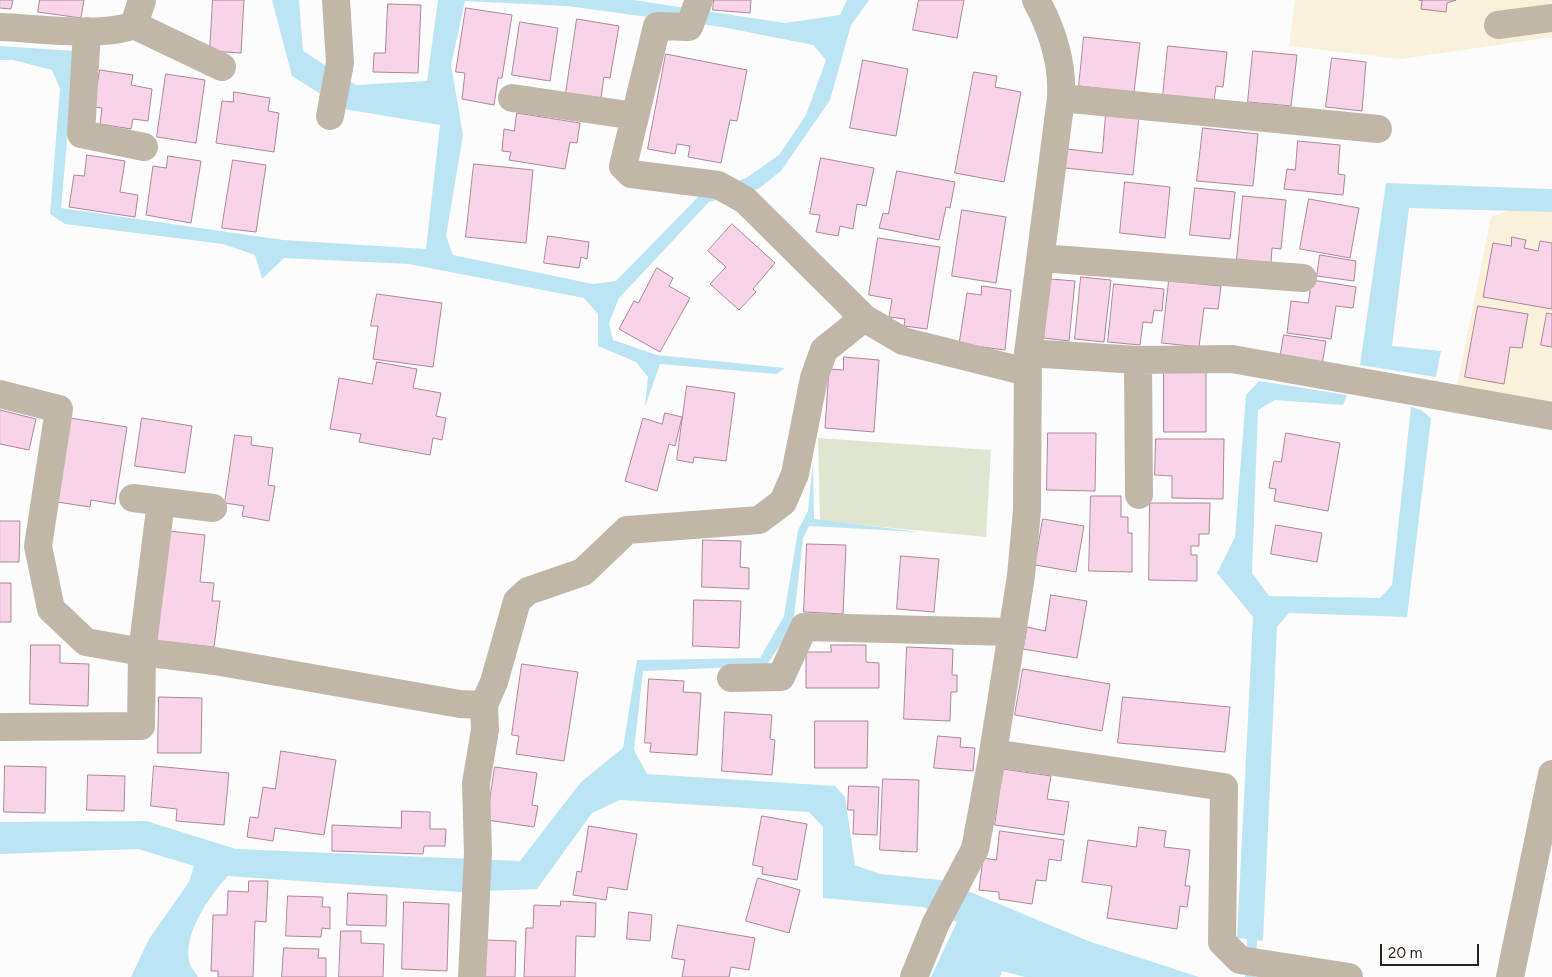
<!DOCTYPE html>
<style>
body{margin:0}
#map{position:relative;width:1552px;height:977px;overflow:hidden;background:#fcfcfc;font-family:Figtree,sans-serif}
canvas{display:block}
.scale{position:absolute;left:1380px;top:944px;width:99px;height:22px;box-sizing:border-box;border:2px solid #30211c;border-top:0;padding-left:6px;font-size:15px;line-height:18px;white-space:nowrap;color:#30211c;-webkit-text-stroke:4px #fcfcfc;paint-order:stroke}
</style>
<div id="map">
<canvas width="1552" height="977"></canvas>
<div class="scale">20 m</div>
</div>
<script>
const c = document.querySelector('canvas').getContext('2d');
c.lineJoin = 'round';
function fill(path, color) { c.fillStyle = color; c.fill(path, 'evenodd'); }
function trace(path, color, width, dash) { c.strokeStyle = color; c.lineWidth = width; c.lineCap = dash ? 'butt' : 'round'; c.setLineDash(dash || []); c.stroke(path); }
const commercial = new Path2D(`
 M1295 0H1552V37L1401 59 1289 46Z
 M1552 194V406L1456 390 1491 217Z`);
const green = new Path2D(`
 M818 438 991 450 986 537 820 521Z`);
const water = new Path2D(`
 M272 0H299L303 51 356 85 427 81 438 0H633L785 23 840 15 847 0H869L851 25 830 100 781 171 758 189 709 202 619 298 609 323 613 340 657 355 785 368 777 374 660 364 645 407 648 377 636 362 598 346V314L584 298 409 264 284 258 262 279 255 255 223 244 65 224 50 214 60 89 52 70 13 60H0V46L75 51 61 208 283 240 426 249 440 125 344 109 292 76ZM465 1 567 6 722 27 813 45 826 60 806 115 779 155 746 178 698 197 616 281 593 284 453 255 446 236 463 135 451 65Z
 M1386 183 1552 189V212L1409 208 1392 346 1441 351 1436 377 1360 365Z
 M1259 381 1347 395 1343 405 1275 400 1258 410 1252 573 1269 596 1380 598 1392 585 1411 407 1421 410 1431 418 1407 617 1289 613 1277 627 1263 941 1237 938 1253 617 1217 573 1235 537 1246 395Z
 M813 461 814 519 920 532 809 526 803 538 793 626 766 666 643 671 634 750 647 774 835 786 845 797 855 865 880 874 941 880 1091 942 1199 977H1025L1002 971 1000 977H931L957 922 923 907 823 898V827L809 812 620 800 592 813 537 889 460 892 228 876C210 895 181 936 190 964 191 968 196 973 198 977H131L149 939 189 882 194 866 138 849 0 854V822L146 821 236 849 520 861 581 782 623 748 637 660 760 658 784 616 798 530 808 511Z`);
const stream = new Path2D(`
 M1250 977 1252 940`);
const building = new Path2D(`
 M0 0H13L11 9 0 8Z
 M40 0H84L81 18 38 12Z
 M213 0H244L241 53 210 51Z
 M714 0H751L750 13 713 10Z
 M919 0H964L957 38 913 30Z
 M1419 0H1456L1447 3 1446 12 1421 9 1422 1Z
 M388 4 421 5 418 73 373 72 374 53H385Z
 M466 8 512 15 502 78H498L494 105 462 99 465 73 456 72Z
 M577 19 619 26 610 78 604 77 601 98 566 93Z
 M520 22 558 28 550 81 512 75Z
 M1084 37 1140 43 1134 92 1079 86Z
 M1168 46 1227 52 1223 87 1216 86 1214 101 1163 96Z
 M1253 51 1297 55 1291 106 1248 102Z
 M666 54 747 70 737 121 730 120 721 163 688 157 690 146 677 144 675 154 648 149Z
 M1332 58 1366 62 1362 111 1326 107Z
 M863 60 908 69 896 136 850 128Z
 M100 70 133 75 131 85 152 89 148 121 133 119 131 129 100 124 102 108 94 107Z
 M974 72 997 76 995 87 1021 92 1004 182 955 173Z
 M166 74 205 80 196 143 157 137Z
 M234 92 270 98 268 111 279 113 274 152 216 143 222 101 233 102Z
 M517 113 580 123 577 143 570 142 565 169 509 160 511 152 502 151 504 129 514 131Z
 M1106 114 1139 117 1133 175 1065 168 1067 149 1102 153Z
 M1203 128 1258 134 1253 186 1197 181Z
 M1298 141 1340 145 1338 174 1345 175 1343 195 1284 189 1287 169 1295 170Z
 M87 155 125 161 120 192 138 195 135 217 69 207 74 175 84 176Z
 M168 156 201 161 191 223 146 215 153 166 166 168Z
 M821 158 874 168 866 206 857 204 853 229 840 226 838 236 816 232 820 215 810 214Z
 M233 160 266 165 256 232 222 228Z
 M474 164 533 170 526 243 466 237Z
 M897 171 955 182 950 208 946 207 939 240 879 228 883 213 888 214Z
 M1125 182 1170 187 1165 238 1120 233Z
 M1195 188 1235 192 1230 239 1190 235Z
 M1243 196 1286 200 1281 249 1272 248 1271 263 1237 259Z
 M1309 199 1359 208 1350 258 1300 249Z
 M962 210 1006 217 996 283 952 276Z
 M732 224 775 263 753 289 756 292 739 310 710 284 726 267 708 251Z
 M548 236 589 242 587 259 581 257 579 268 544 263Z
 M1512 237 1526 240 1524 248 1538 251 1540 241 1552 243V309L1483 297 1493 243 1511 246Z
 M878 238 940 247 927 329 904 326 905 319 889 317 892 299 869 295Z
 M1320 255 1356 261 1354 281 1317 276Z
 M657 268 673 278 669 286 690 298 660 352 619 329 634 301 638 303Z
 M1081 277 1111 280 1104 342 1075 339Z
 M1050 279 1075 281 1069 341 1044 338Z
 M1312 280 1356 287 1353 308 1336 306 1331 339 1287 333 1291 301 1308 303Z
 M1169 281 1221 286 1218 309 1204 308 1199 347 1162 343Z
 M1114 284 1164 289 1162 311 1154 310 1152 323 1143 322 1140 345 1108 342Z
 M982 286 1011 290 1005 350 959 344 967 293 981 295Z
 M377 294 442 303 433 367 373 359 378 326H371Z
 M1478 306 1528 314 1522 348 1510 347 1504 384 1465 377Z
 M1547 313 1552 314V347L1541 345Z
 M1284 335 1326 341 1322 365 1280 359Z
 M844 357 879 360 874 432 825 428 829 369 843 370Z
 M377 362 417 369 413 388 441 393 436 416 446 418 442 440 433 438 430 455 359 442 361 434 330 429 339 378 372 384Z
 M1164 370H1206V432H1164Z
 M687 386 735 393 726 461 694 457 693 463 677 460Z
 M0 410 36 419 29 450 0 444Z
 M665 413 682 417 675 446 669 444 657 491 625 481 643 418 662 424Z
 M70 418 127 427 115 504 91 500 90 507 57 502Z
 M142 418 192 426 185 473 135 466Z
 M1048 433H1096L1095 491 1047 490Z
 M1286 433 1340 443 1328 511 1274 501 1276 489 1269 488 1274 461 1281 462Z
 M235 435 252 437 251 445 273 448 268 485 275 486 269 521 242 516 244 506 225 503Z
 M1156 439H1224L1223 499 1172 498V476L1155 475Z
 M1091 496H1121V517H1128V533H1132V572L1089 571Z
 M1150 503H1210L1209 534H1199V546H1191V555H1197V581L1149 580Z
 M1043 519 1084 526 1076 572 1035 565Z
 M0 521H20L19 562H0Z
 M1276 525 1322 533 1317 562 1271 554Z
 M169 531 205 535 200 582 214 583 212 601H220L214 647 157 641Z
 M703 540 741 541 740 567 749 568V589L702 587Z
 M807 544 846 545 843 614 804 612Z
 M901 556 939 559 934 612 897 609Z
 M0 583H11V622H0Z
 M1051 595 1087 601 1077 658 1023 649 1027 627 1045 631Z
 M694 600 741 601 739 648 693 646Z
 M31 645H60V663L89 664 88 706 30 704Z
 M831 645H866V662L879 663V688H806V652H831Z
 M907 647 953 649 952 675H957V692H951L950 721 904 719Z
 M522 664 578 672 564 761 516 754 519 736 512 735Z
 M1023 669 1110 684 1102 731 1015 715Z
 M649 679 684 681 683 692 701 693 697 755 650 752 651 743H645Z
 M159 697 202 698 201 753H158Z
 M1123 697 1230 707 1225 752 1118 743Z
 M725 712 772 715 770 739 775 740 772 775 722 771Z
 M815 721H868L867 768H815Z
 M938 736 961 738 960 747 975 748 973 771 934 768Z
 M281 751 336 760 324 835 275 828 273 841 247 837 250 817 258 818 263 787 275 789Z
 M5 766 46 767 45 813 4 812Z
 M154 766 229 773 224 825 176 821 177 809 151 806Z
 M495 767 537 773 532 805 538 806 534 827 487 820Z
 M1003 769 1051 776 1047 799 1069 802 1064 835 995 825Z
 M88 775 125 776 124 811 87 810Z
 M883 779 919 780 917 852 880 850Z
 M849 786 879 787 877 835 853 834 854 810H848Z
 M402 811 430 812V829H446L445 846H424L423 854 332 851V825L401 828Z
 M762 816 807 824 797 880 762 874 763 867 753 865Z
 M589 826 637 834 627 890 608 887 606 900 573 895 577 871 581 872Z
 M1139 827 1166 831 1164 847 1190 850 1185 886H1190L1187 907 1180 906 1177 929 1107 918 1112 886 1082 882 1088 840 1136 847Z
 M1000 831 1064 840 1061 861 1049 859 1046 881 1036 880 1032 904 999 899V892L979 890 983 858 996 860Z
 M758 878 800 890 789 933 746 921Z
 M249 881H268L266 922 255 921 253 977H218V971H211L213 915H227L228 891 248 892Z
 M348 893 387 895 386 926 347 925Z
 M288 896 323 897 322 907H330V929L322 928 321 937 286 936Z
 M561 901 596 903 595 937 576 936 575 977H524L526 928H533L534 905 560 906Z
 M404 902 449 904 447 971 402 969Z
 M629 912 652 915 650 941 627 939Z
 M678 925 755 938 749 970 731 967 729 977H682L685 960 672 958Z
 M341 931H361V943L384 944 383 977H339Z
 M486 940 516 941 515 977H484Z
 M284 948 319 949 318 958H326V977H282Z`);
const minor = new Path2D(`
 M699 0 689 27 657 26 623 166 631 174 718 185 745 200 864 318 903 341 1027 372
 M134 25 222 67
 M1498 25 1552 18
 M0 27C36 28 102 38 134 25L142 0
 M87 31 81 134 144 147
 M512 98 635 116
 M1061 98 1378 129
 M330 116 340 63 336 0
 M1041 258 1303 278
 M1028 353 1138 360 1232 359 1552 416
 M1138 360 1139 495
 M0 394 59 409 38 546 51 609 86 642 142 652 215 661 460 704 484 705
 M133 498 213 508
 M731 678 781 677 804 627 1012 632
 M0 727 141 726 142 652 161 502
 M993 753 1224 787 1222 942 1240 960 1349 977
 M472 977 478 853 476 783 485 730 484 705 494 682 517 601 528 591 583 572 627 530 759 520 783 502 795 474 814 378 824 350 864 318
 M914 977 936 923 975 849 993 753 1021 576 1027 510 1028 353 1061 98C1063 62 1053 31 1036 0
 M1510 977 1552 774`);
fill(commercial, '#faf1db');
fill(green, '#dee6cf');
fill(water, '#bbe5f4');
trace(stream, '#bbe5f4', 10);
fill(building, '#f9d4e8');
trace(building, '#aa879a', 1);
trace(minor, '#c0b7a9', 28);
</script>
